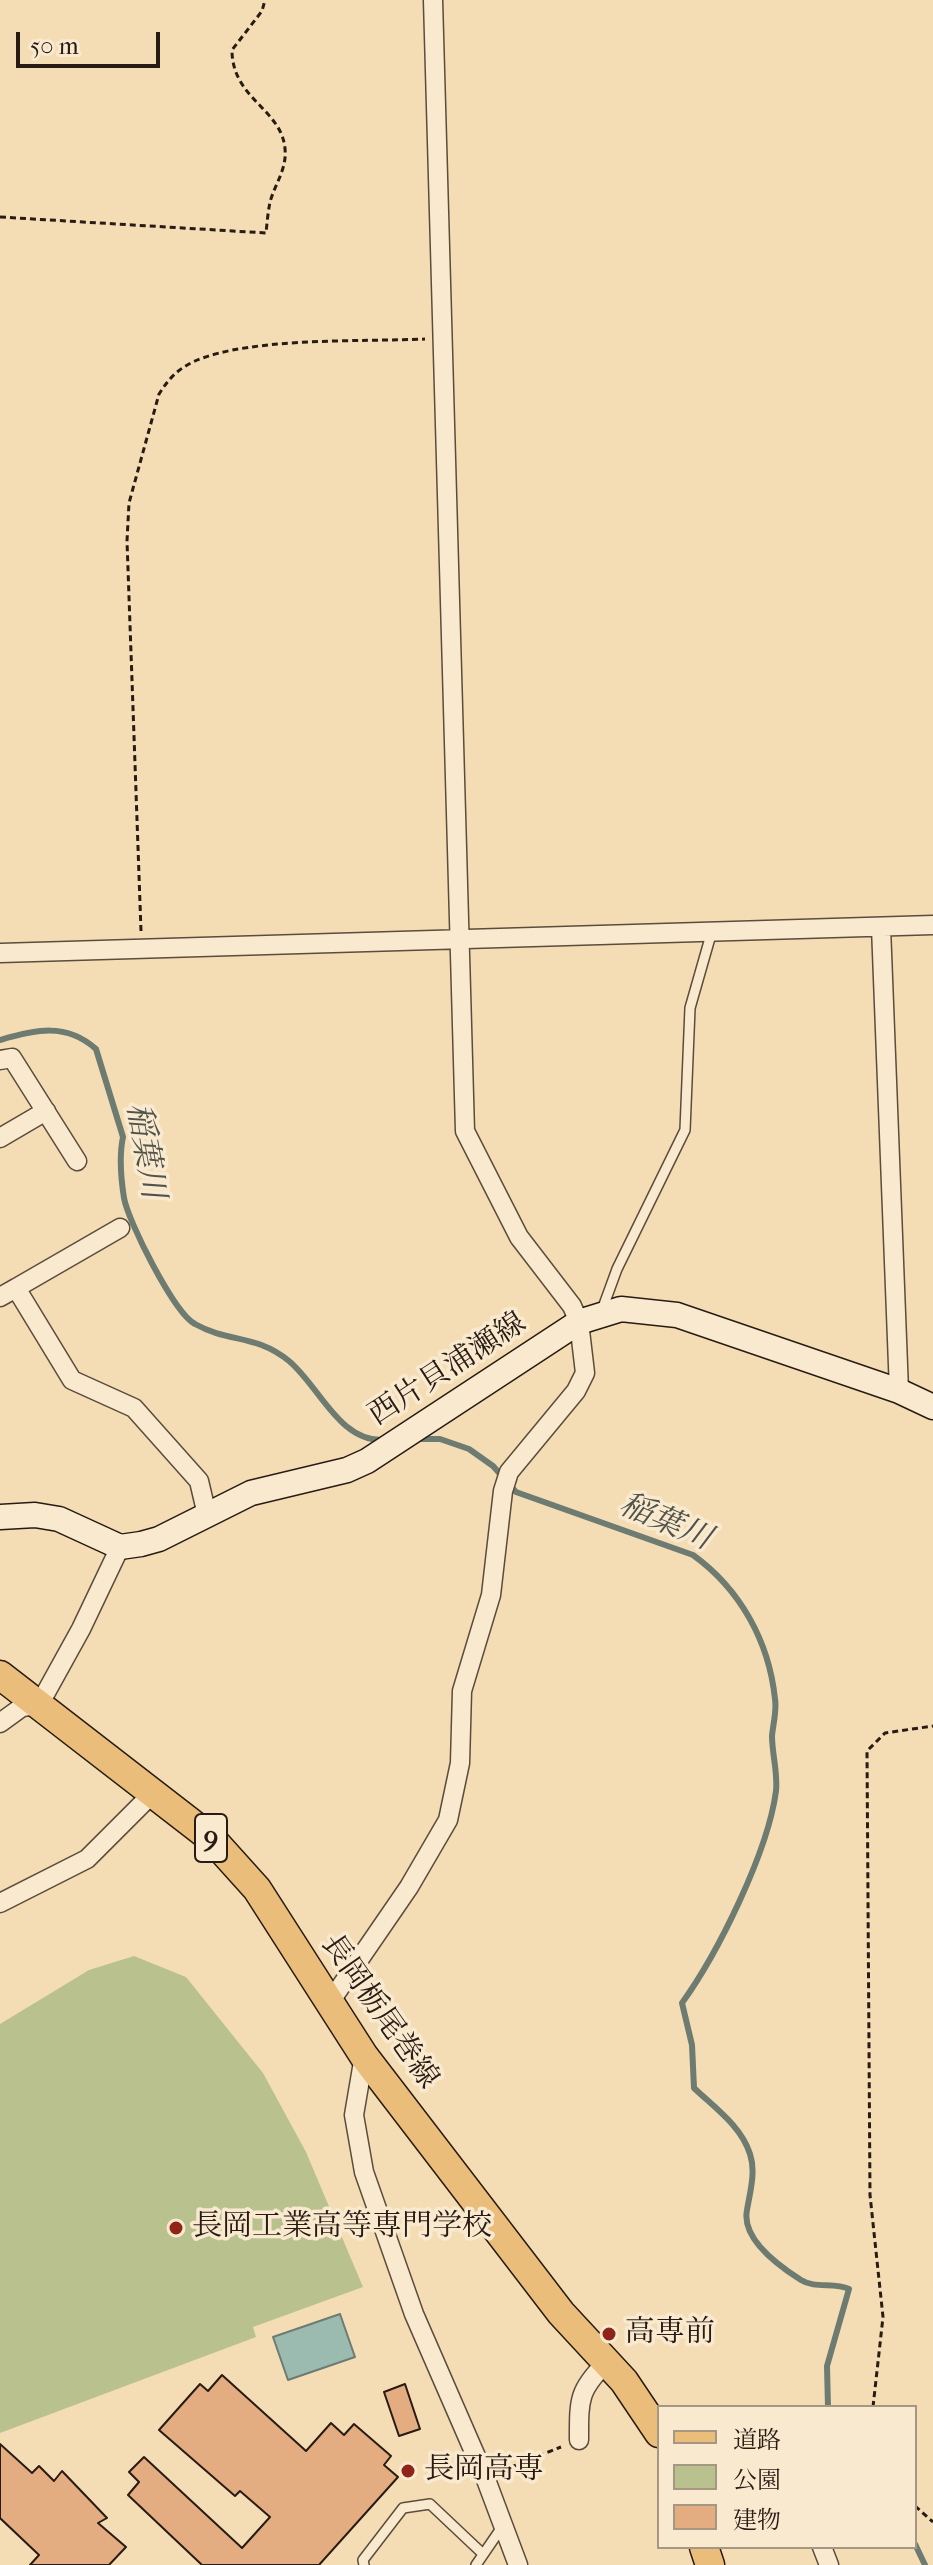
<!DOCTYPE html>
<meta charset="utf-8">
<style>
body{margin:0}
#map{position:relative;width:933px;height:2565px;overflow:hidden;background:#f4ddb5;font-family:"IM FELL French Canon","Noto Serif JP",serif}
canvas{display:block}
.legend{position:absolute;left:657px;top:2405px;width:260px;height:144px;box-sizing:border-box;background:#f8e9cf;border:2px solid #a59784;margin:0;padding:10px 14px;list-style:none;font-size:24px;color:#281b13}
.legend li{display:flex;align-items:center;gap:16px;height:40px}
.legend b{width:40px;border:2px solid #a59784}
.scale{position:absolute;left:16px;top:32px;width:144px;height:36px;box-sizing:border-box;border:4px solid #281b13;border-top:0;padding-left:10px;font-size:24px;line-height:28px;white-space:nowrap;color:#281b13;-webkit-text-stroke:6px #f8e9cf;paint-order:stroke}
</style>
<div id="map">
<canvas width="933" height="2565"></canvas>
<ul class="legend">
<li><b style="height:10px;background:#eabe7a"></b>道路</li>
<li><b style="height:22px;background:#b9c28f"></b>公園</li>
<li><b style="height:22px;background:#e3ac81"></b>建物</li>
</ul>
<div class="scale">50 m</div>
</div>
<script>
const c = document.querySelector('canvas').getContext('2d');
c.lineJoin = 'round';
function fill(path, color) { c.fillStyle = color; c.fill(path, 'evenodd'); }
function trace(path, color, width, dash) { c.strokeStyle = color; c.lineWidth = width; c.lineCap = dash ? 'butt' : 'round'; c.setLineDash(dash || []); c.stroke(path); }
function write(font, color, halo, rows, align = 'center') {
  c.font = font + ' "IM FELL French Canon","Noto Serif JP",serif'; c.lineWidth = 7; c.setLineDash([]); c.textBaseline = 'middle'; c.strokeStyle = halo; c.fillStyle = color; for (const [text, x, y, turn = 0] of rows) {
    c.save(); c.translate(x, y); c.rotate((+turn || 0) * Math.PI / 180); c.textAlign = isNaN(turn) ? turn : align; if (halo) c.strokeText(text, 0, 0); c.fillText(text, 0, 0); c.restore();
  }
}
const green = new Path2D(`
 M134 1956 186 1977 263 2073 306 2152 363 2287 253 2327 256 2337 0 2433V2024L89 1970Z`);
const water = new Path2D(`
 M340 2314 355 2357 288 2380 273 2337Z`);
const stream = new Path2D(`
 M0 1040C35 1030 66 1022 96 1049L123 1137C119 1156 121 1179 124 1198 128 1221 174 1313 195 1324 229 1343 256 1334 289 1361 320 1387 339 1442 384 1440
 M415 1439H440L469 1449 493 1466 516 1492 693 1555C740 1589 769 1641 775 1699 777 1711 773 1724 772 1736 772 1754 778 1773 776 1791 768 1852 718 1953 682 2003L692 2045 694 2088C715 2108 741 2126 750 2154 756 2172 750 2192 747 2210 741 2239 779 2266 801 2280 815 2289 834 2282 849 2289L827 2366 828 2407
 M915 2544 925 2565`);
const building = new Path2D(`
 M222 2375 306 2451 331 2423 344 2435 354 2424 391 2456 384 2465 398 2477 319 2565H202L128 2495 139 2482 129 2472 144 2457 242 2548 270 2517 240 2491 235 2496 159 2430 200 2384 208 2391Z
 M405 2384 420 2429 399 2436 384 2392Z
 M0 2444 32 2473 39 2466 54 2481 62 2471 107 2518 98 2523 126 2547 109 2565H30L39 2555 0 2518Z`);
const path = new Path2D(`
 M0 217 266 233C267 223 268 212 270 202 275 184 287 169 285 149 282 109 232 99 232 50L262 11 265 0
 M141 931 127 541 129 503 159 394C166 383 173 374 184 367 231 336 365 342 425 339
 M873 2407 883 2317 870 2195 867 1751 885 1733 933 1726
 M501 2471 561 2447
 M915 2506 933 2522`);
const lane = new Path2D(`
 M602 1310 617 1269 685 1130 690 1008 712 931
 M364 2565 363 2560 403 2508 430 2504 483 2554
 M476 2565 502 2527`);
const street = new Path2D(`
 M881 927 899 1391
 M0 953 933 925
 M0 1060 12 1058 77 1161
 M0 1138 46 1111
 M16 1288 120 1228
 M0 1297 16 1288 72 1380 134 1408 199 1481 207 1515
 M0 1723 22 1707 39 1705 81 1629 120 1547
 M0 1903 87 1859 152 1794
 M330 2002 409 1887 448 1820 460 1763 462 1691 491 1595 503 1491 509 1472 576 1391 585 1373 579 1322 572 1306 519 1237 465 1131 433 0
 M364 2056 354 2115 364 2172 414 2314 485 2477 518 2565
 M579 2440C579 2400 578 2390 607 2362
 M822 2547 829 2565`);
const secondary = new Path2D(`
 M0 1517 35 1515 59 1519 120 1547 141 1544 159 1539 251 1493 347 1470 367 1461 579 1322 621 1309 677 1315 899 1391 933 1407`);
const primary = new Path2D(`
 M0 1675 212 1839 257 1889 364 2056 561 2313 624 2381 659 2433
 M704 2547 710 2565`);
const markers = [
 [176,2228,8,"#8f2418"],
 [609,2334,8,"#8f2418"],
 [408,2471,8,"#8f2418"]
];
const shields = [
 [211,1838,32]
];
const shieldNames = [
 ["9",211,1838]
];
const streetNames = [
 ["西片貝浦瀬線",448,1370,-33],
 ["長岡栃尾巻線",379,2012,55]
];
const poiNames = [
 ["長岡工業高等専門学校",192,2228],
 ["高専前",625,2334],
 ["長岡高専",424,2471]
];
const waterNames = [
 ["稲葉川",144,1151,80],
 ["稲葉川",665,1523,23]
];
fill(green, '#b9c28f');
fill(water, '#9cbbb0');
trace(water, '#6e7b71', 2);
trace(stream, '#6e7b71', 6);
fill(building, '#e3ac81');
trace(building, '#281b13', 2);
trace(lane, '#5b4c3c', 12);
trace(street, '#5b4c3c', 21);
trace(secondary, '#281b13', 27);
trace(primary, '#281b13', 31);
trace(path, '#281b13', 3, [6, 4]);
trace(lane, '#f8e9cf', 9);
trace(street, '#f8e9cf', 18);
trace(secondary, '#f8e9cf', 24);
trace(primary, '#eabe7a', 28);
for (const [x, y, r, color] of markers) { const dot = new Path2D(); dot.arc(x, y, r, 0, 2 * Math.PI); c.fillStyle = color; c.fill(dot); trace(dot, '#f8e9cf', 3); }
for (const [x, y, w] of shields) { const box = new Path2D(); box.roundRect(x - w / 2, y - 24, w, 48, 6); c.fillStyle = '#f8e9cf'; c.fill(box); trace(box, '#281b13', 2); }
write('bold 28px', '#281b13', null, shieldNames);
write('30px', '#281b13', '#f8e9cf', streetNames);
write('30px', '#281b13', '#f8e9cf', poiNames, 'left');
write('italic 32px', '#51534a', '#f8e9cf', waterNames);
</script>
